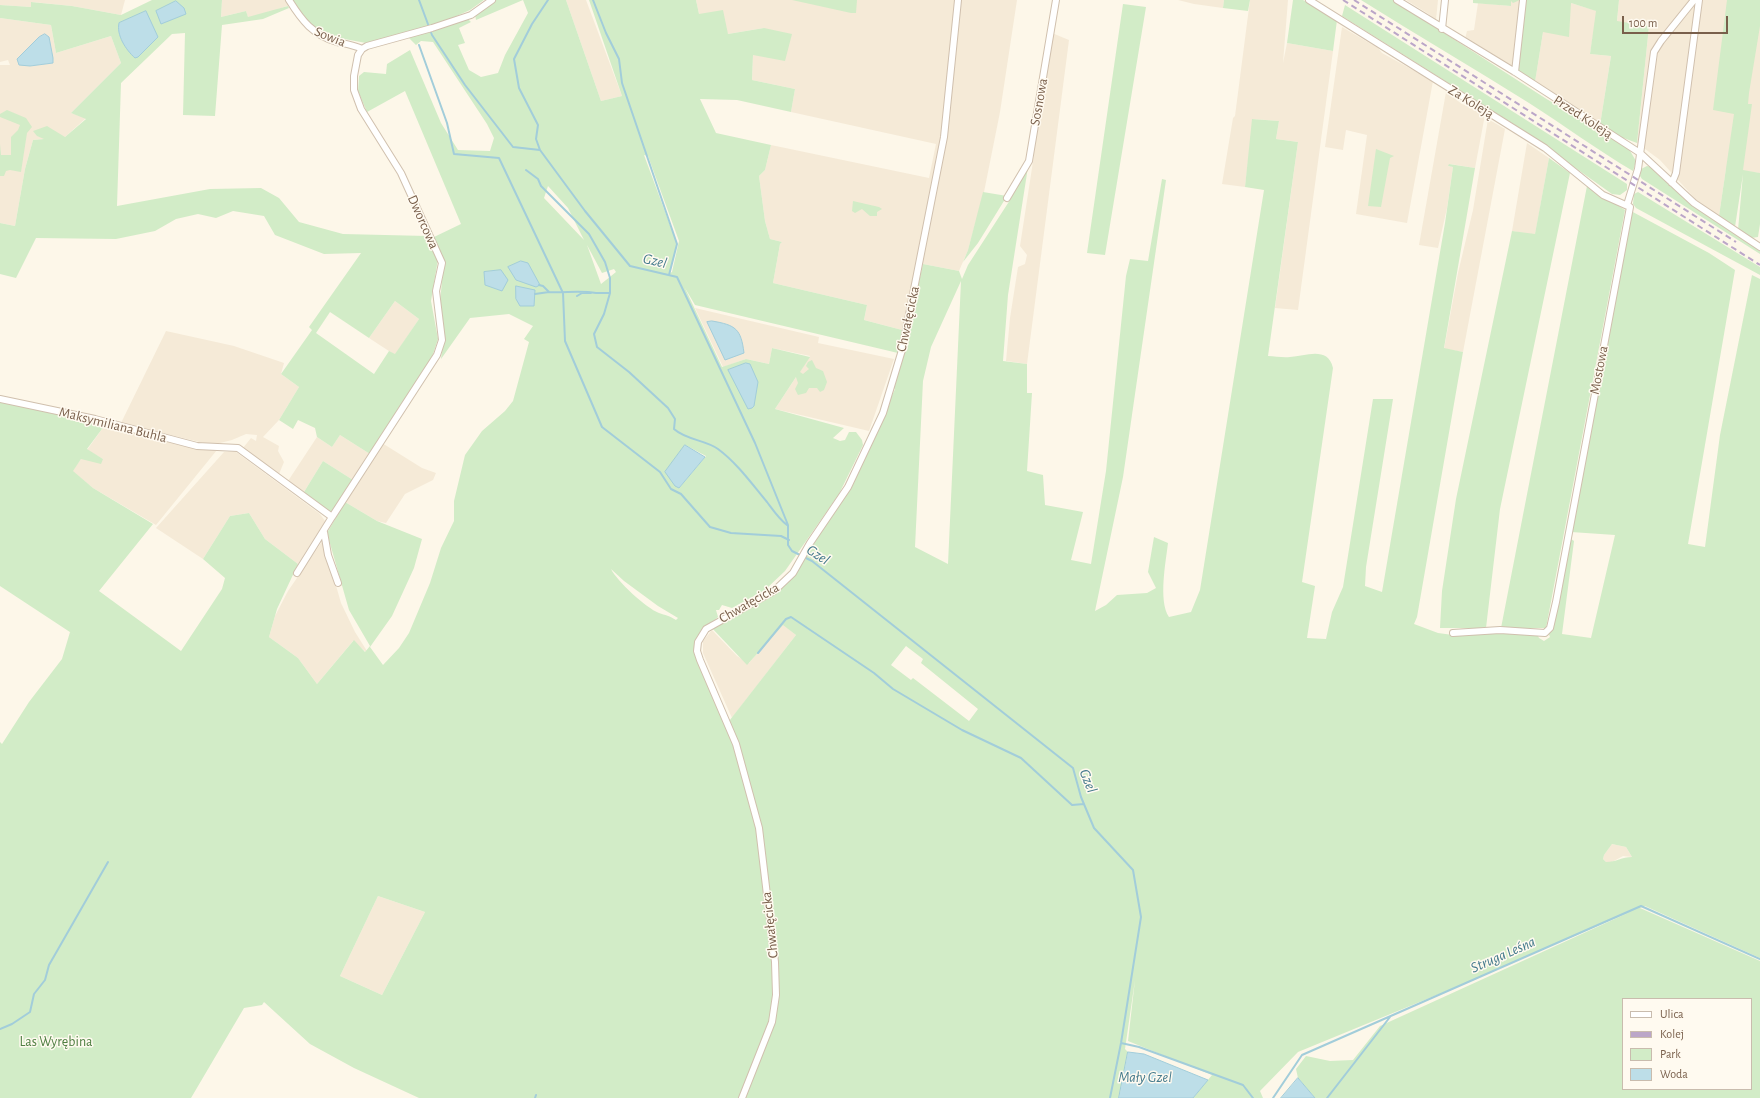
<!DOCTYPE html>
<meta charset="utf-8">
<style>
body{margin:0}
#map{position:relative;width:1760px;height:1098px;overflow:hidden;background:#fdf7e9;font-family:"Alegreya Sans",sans-serif}
canvas{display:block}
.legend{position:absolute;left:1622px;top:998px;width:130px;height:92px;box-sizing:border-box;background:#fffaf0;border:1px solid #c9bcae;margin:0;padding:5px 7px;list-style:none;font-size:12px;color:#795f4b}
.legend li{display:flex;align-items:center;gap:8px;height:20px}
.legend b{width:20px;border:1px solid #c9bcae}
.scale{position:absolute;left:1622px;top:16px;width:106px;height:18px;box-sizing:border-box;border:2px solid #795f4b;border-top:0;padding-left:5px;font-size:12px;line-height:14px;white-space:nowrap;color:#795f4b;-webkit-text-stroke:3px #fffaf0;paint-order:stroke}
</style>
<div id="map">
<canvas width="1760" height="1098"></canvas>
<ul class="legend">
<li><b style="height:5px;background:#fff"></b>Ulica</li>
<li><b style="height:5px;background:#bba6c8"></b>Kolej</li>
<li><b style="height:11px;background:#d2ecc7"></b>Park</li>
<li><b style="height:11px;background:#bddee8"></b>Woda</li>
</ul>
<div class="scale">100 m</div>
</div>
<script>
const c = document.querySelector('canvas').getContext('2d');
c.lineJoin = 'round';
function fill(path, color) { c.fillStyle = color; c.fill(path, 'evenodd'); }
function trace(path, color, width, dash) { c.strokeStyle = color; c.lineWidth = width; c.lineCap = dash ? 'butt' : 'round'; c.setLineDash(dash || []); c.stroke(path); }
function write(font, color, halo, rows, align = 'center') {
  c.font = font + ' "Alegreya Sans",sans-serif'; c.lineWidth = 3; c.setLineDash([]); c.textBaseline = 'middle'; c.strokeStyle = halo; c.fillStyle = color; for (const [text, x, y, turn = 0] of rows) {
    c.save(); c.translate(x, y); c.rotate((+turn || 0) * Math.PI / 180); c.textAlign = isNaN(turn) ? turn : align; if (halo) c.strokeText(text, 0, 0); c.fillText(text, 0, 0); c.restore();
  }
}
const residential = new Path2D(`
 M0 0H125L121 15 72 6 32 2 31 7 0 5Z
 M222 0H290L293 4 255 17 248 18 246 11 221 17Z
 M566 0H586L622 96 601 101Z
 M696 0H1017L1000 112 984 192 968 250 959 271 923 264 899 356 902 330 864 320 867 305 773 283 780 244 782 242 770 239 765 221 759 176 765 170 771 145 929 178 936 144 791 112 795 89 752 80 753 55 764 28 728 34 699 14Z
 M1178 0H1224L1223 8 1194 4Z
 M1250 0H1288L1283 63 1287 43 1333 51 1298 310 1275 308 1298 142 1276 139 1279 121 1253 119 1245 187 1222 184 1233 118 1235 116Z
 M1406 0H1438L1436 20 1427 13Z
 M1510 0H1525L1515 71 1465 39 1467 31 1474 30 1478 3 1510 6Z
 M1619 0H1760V173L1726 169 1719 216 1698 202 1660 160 1637 143 1649 26 1617 22Z
 M1571 3 1597 11 1590 54 1611 56 1600 125 1535 82 1543 32Z
 M0 18 51 25 56 53 111 36 121 63 71 113 86 118 65 137 33 140 25 169 15 226 0 223V65H10L8 60 0 62ZM33 43 51 47 52 63 30 66 20 56Z
 M1342 27 1378 48 1382 53 1433 81 1407 223 1356 214 1367 135 1346 130 1343 150 1325 147Z
 M1052 33 1069 40 1027 364 1006 361 1010 318 1018 267 1025 264 1027 255 1020 246 1034 155H1032Z
 M1446 92 1462 104 1470 107 1484 116V120L1475 168 1450 164 1448 166 1453 167 1447 208 1438 248 1419 245Z
 M1488 119 1505 129 1463 352 1444 349 1458 273 1473 210Z
 M1527 143 1549 158 1535 235 1512 231Z
 M395 301 419 319 395 355 369 338Z
 M695 308 819 337 818 343 894 359 869 431 775 409 810 356 772 348 769 364 746 359 723 367Z
 M166 331 234 346 284 363 281 374 299 387 279 420 263 437 279 446 278 451 284 462 279 474 243 448 251 438 256 441 257 435 246 434 232 440 212 445 121 423Z
 M105 425 217 450 156 525 93 488 72 471 81 459H103L87 450Z
 M340 435 370 454 353 480 323 461 304 492 288 481 317 437 332 447Z
 M382 443 422 468 436 473 433 480 405 494 386 523 377 521 345 502Z
 M224 452H236L320 514 325 521 298 564 265 539 249 513 230 516 203 559 156 528Z
 M323 540 341 603 355 632 367 651 366 652 353 641 317 684 298 658 269 637 275 616 288 591Z
 M783 624 796 635 732 718 703 653V641L712 630 737 656 749 663Z
 M1612 844 1626 847 1632 857 1623 856 1612 862H1606L1603 859 1604 855Z
 M378 896 425 912 382 995 340 976Z`);
const green = new Path2D(`
 M152 0H222L221 17 246 11 248 17 288 6 289 8 263 19 222 25 215 116 183 115 185 33 172 34 121 83 117 206 210 189 261 188 279 198 299 222 343 234 427 236 438 259 431 301 438 339 431 360 370 454 340 435 332 447 317 437 315 428 298 420 293 429 279 420 299 387 281 374 312 330 309 327 361 253 324 254 275 235 264 216 233 211 216 218 198 214 176 219 155 231 116 239 36 238 16 278 0 274V223L15 226 25 169 33 140 44 139 37 136 33 131 47 126 65 137 86 119 71 113 121 63 111 36 56 53 51 25 0 18V5L31 7V2L72 6 121 15ZM395 301 419 319 395 354 389 351 374 374 316 333 330 312 369 338Z
 M293 0H484L470 10 443 22 366 43 323 35 309 24Z
 M496 0H566L601 101 622 96 589 0H696L699 14 723 10 728 34 764 28 792 34 785 61 753 55 752 80 795 89 791 112 737 100 700 99 716 133 771 145 765 170 759 176 765 221 770 239 782 242 780 244 773 283 867 305 864 320 902 330 898 353 695 305 685 288 722 367 746 359 769 364 772 348 810 357 800 372 803 374 809 369 806 366 808 362 812 360 816 368 823 371 827 382 824 390 820 392 817 388H809L806 393 798 395 795 389 798 383 796 377 775 409 844 428 833 438 840 441 845 440 849 432H856L862 440 863 445 839 494 785 571 765 590 732 608 722 605 719 610H716L718 617 700 632 696 642 726 725 796 635 783 625 747 665 710 626 766 600 788 581 815 538 847 494 895 389 893 388 899 371 923 264 959 271 962 279 968 265 1010 200 1028 167 1008 295 1003 361 1027 364V393H1032L1027 471 1043 475 1045 505 1083 512 1071 560 1091 564 1106 471 1126 276 1130 259 1148 261 1162 179 1166 180 1123 477 1095 611 1106 605 1117 595 1147 593 1156 588 1148 572 1154 537 1168 543C1166 561 1158 601 1169 617L1191 612 1200 590 1264 190 1245 187 1252 119 1279 121 1276 139 1298 142 1268 356C1275 356 1283 358 1290 357 1306 356 1328 346 1333 368L1302 582 1315 586 1307 638 1326 639 1332 612 1343 587 1373 399H1393L1366 567 1365 586 1382 592 1445 223 1453 167 1448 166 1449 164 1475 168 1444 348 1463 352 1417 617 1414 624 1438 633 1453 635 1488 631 1538 636 1539 638 1544 641 1550 637 1548 632 1571 539 1574 541 1562 634 1591 638 1615 535 1571 532 1631 211 1709 253 1735 270 1688 544 1705 547 1720 435 1752 275 1760 279V958L1645 906 1640 908 1760 961V1098H1315L1298 1078 1296 1069 1306 1056 1330 1061 1353 1060 1380 1026 1630 912 1444 992 1298 1052 1260 1091 1263 1098H1193L1212 1075 1128 1041 1135 980 1125 1049 1128 1052 1119 1098H419L354 1068 310 1044 264 1002 262 1005 244 1008 191 1098H0V742L2 744 29 702 62 659 70 632 79 638 0 586V402L105 425 87 449 103 459 101 464 81 459 73 471 93 488 153 524 99 591 181 651 222 589 225 578 203 559 230 516 249 513 265 539 298 564 277 609 269 637 298 658 317 684 354 640 365 652 370 646 349 610 327 533 345 502 377 521 422 539 414 568 392 616 370 647 383 665 399 648 409 633 430 583 441 548 454 521V501L465 455 482 431 505 411 513 401 529 342 524 339 533 326 509 314 470 318 441 359 443 342V318L440 302 444 260 434 237 461 224 405 91 367 112 358 91 359 76 364 72 386 74 387 64 410 50 441 123 458 150 490 151 494 138 487 124 433 42 421 41 416 45 407 36 468 19 471 22 459 28 465 43 458 45 469 70 481 77 498 73 505 55 528 13 523 0 476 20 475 14ZM644 155 648 156 679 241 672 272 670 273 677 244ZM548 186 568 208 584 240 544 198ZM587 245 602 273 614 269 616 272 601 284ZM961 281 948 564 915 547 923 381 931 347ZM685 445 706 456 679 488ZM611 569 624 581 658 606 678 618 676 620C670 616 665 615 659 613 646 608 617 581 611 569ZM906 646 923 659 921 663 978 709 969 721 913 678 911 680 891 665ZM1612 844 1626 847 1632 857C1622 857 1616 862 1606 862L1603 859 1604 855ZM378 896 425 912 382 995 340 976ZM1623 999H1751V1089H1623Z
 M792 0H857L856 13H851Z
 M1224 0H1250L1248 11 1223 8Z
 M1293 0H1303L1337 20 1333 51 1287 43Z
 M1361 0H1393L1545 98 1629 149 1636 161 1633 171C1597 150 1564 125 1529 103 1473 68 1417 35 1361 0Z
 M1473 0H1520L1513 3 1511 1V6L1473 3Z
 M1526 0H1619L1617 21 1649 26 1637 143 1618 136 1600 125 1611 56 1590 54 1596 11 1571 3 1569 37 1543 32 1535 82 1518 72Z
 M1727 0H1760V26L1749 93 1748 104H1752L1743 170 1760 173V224L1758 237 1751 238 1738 230 1743 174 1735 227 1719 216 1734 114 1713 110Z
 M1123 4 1146 7 1105 255 1087 253Z
 M1345 5 1627 184V190L1620 195 1612 194 1515 125 1342 16Z
 M7 110 26 118 32 127 27 133 21 172 10 170 6 171 4 176H0V144L1 155H11V137L18 130 20 125 0 117V114Z
 M1376 149 1394 156 1390 158 1381 207 1368 206Z
 M1549 158 1570 173 1500 509 1486 628H1440L1442 591 1456 499 1512 231 1535 234Z
 M1647 166 1652 167 1675 189 1760 249V254L1642 179 1640 176 1641 169Z
 M1587 186 1625 210 1546 628H1501Z
 M983 192 1007 196 978 243 963 262 968 250Z
 M1638 192 1760 267V275L1636 208 1633 204 1634 194Z
 M853 201 879 207 882 209 877 212V216H870L862 209 855 213 852 211Z
 M323 461 353 480 334 510 331 512 318 504 304 492Z`);
const water = new Path2D(`
 M176 1 184 8 186 14 161 24 156 11Z
 M146 11 158 37 138 57 135 58C126 50 116 35 119 23Z
 M45 34 49 37 53 58V63L30 66 19 65 17 59 39 37Z
 M521 261 528 263 540 285 536 287 516 280 508 267Z
 M501 270 508 280 502 291 485 285 484 272Z
 M516 286 535 290 534 306H520L516 299Z
 M712 321C736 325 741 329 744 353L725 360 707 322Z
 M746 363 750 364 758 382 754 406 752 408 748 409 728 370Z
 M685 445 705 457 679 488 675 486 665 472Z
 M1128 1052 1144 1054 1208 1080 1193 1098H1119Z
 M1298 1078 1315 1098H1281Z`);
const stream = new Path2D(`
 M419 0 432 35 465 85 513 147 540 150
 M548 0 532 24 514 59 519 88 538 125 536 139 540 150 585 211 630 266 677 277 755 443 788 525V545L792 551 812 561 1073 768 1081 797 1094 828 1133 870 1141 917 1121 1043 1110 1098
 M593 0 606 33 619 59 622 83 677 244 669 275
 M419 45 447 123 454 154 499 158 563 293 565 341 602 427 660 472 671 489 681 494 710 527 731 533 781 536 789 540
 M526 170 538 179 541 186 589 234 605 262 610 278V293L604 314 594 334 597 347 629 372 668 408 675 419 674 429C686 440 706 440 718 449 737 463 752 484 767 502 773 510 779 519 787 525
 M539 285 543 286 549 292C565 293 580 290 596 293
 M596 293H610
 M535 294 549 292
 M577 296 582 293H591
 M758 653 786 619 791 617 874 673 893 689 962 730 1021 758 1072 805 1084 804
 M0 1029 12 1024 30 1012 34 994 45 980 49 965 108 862
 M1121 1043 1139 1047 1243 1085 1253 1098
 M535 1098 536 1095
 M1273 1098 1302 1055 1641 906 1760 959
 M1327 1098 1390 1017`);
const street = new Path2D(`
 M289 0C302 21 313 35 337 42 346 44 354 45 362 49
 M1309 0 1545 148 1603 195 1630 207 1556 602 1550 628 1545 633 1500 630 1453 633
 M1397 0 1515 72 1640 153 1694 203 1760 247
 M1442 29 1445 0
 M1515 72 1523 0
 M1672 183 1676 173 1699 0
 M1007 198 1029 161 1056 0
 M1627 205 1638 169 1654 52 1661 41 1694 0
 M0 399 95 419 197 446 238 448 332 517 437 355 442 340 436 291 442 263 401 173 361 109 354 90V76L358 55 362 49 367 46 432 28 471 15 492 0
 M324 532 328 555 338 583
 M297 573 332 517
 M742 1098 772 1022 776 995 775 962 759 828 736 744 700 660 697 651 698 642 706 629 774 591 793 573 810 543 848 487 883 413 902 350 944 137 958 0`);
const rail = new Path2D(`
 M1343 0 1760 265
 M1354 0 1736 242`);
const streetNames = [
 ["Sowia",330,37,22],
 ["Sosnowa",1039,102,-80],
 ["Za Koleją",1471,102,32],
 ["Przed Koleją",1583,117,33],
 ["Dworcowa",423,222,66],
 ["Chwałęcicka",908,319,-78],
 ["Mostowa",1599,370,-79],
 ["Maksymiliana Buhla",113,425,14],
 ["Chwałęcicka",749,603,-30],
 ["Chwałęcicka",770,925,-96]
];
const parkNames = [
 ["Las Wyrębina",56,1042]
];
const waterNames = [
 ["Gzel",655,261,13],
 ["Gzel",818,555,33],
 ["Gzel",1088,781,68],
 ["Struga Leśna",1503,955,-24],
 ["Mały Gzel",1145,1077]
];
fill(residential, '#f5ead7');
fill(green, '#d2ecc7');
fill(water, '#bddee8');
trace(water, '#a2cdda', 1);
trace(stream, '#a2cdda', 2);
trace(street, '#d0c0ae', 8);
trace(street, '#fff', 6);
trace(rail, '#bba6c8', 2, [6, 4]);
write('14px', '#795f4b', '#fffaf0', streetNames);
write('14px', '#4f7f42', '#fffaf0', parkNames);
write('italic 15px', '#447a8c', '#fffaf0', waterNames);
</script>
